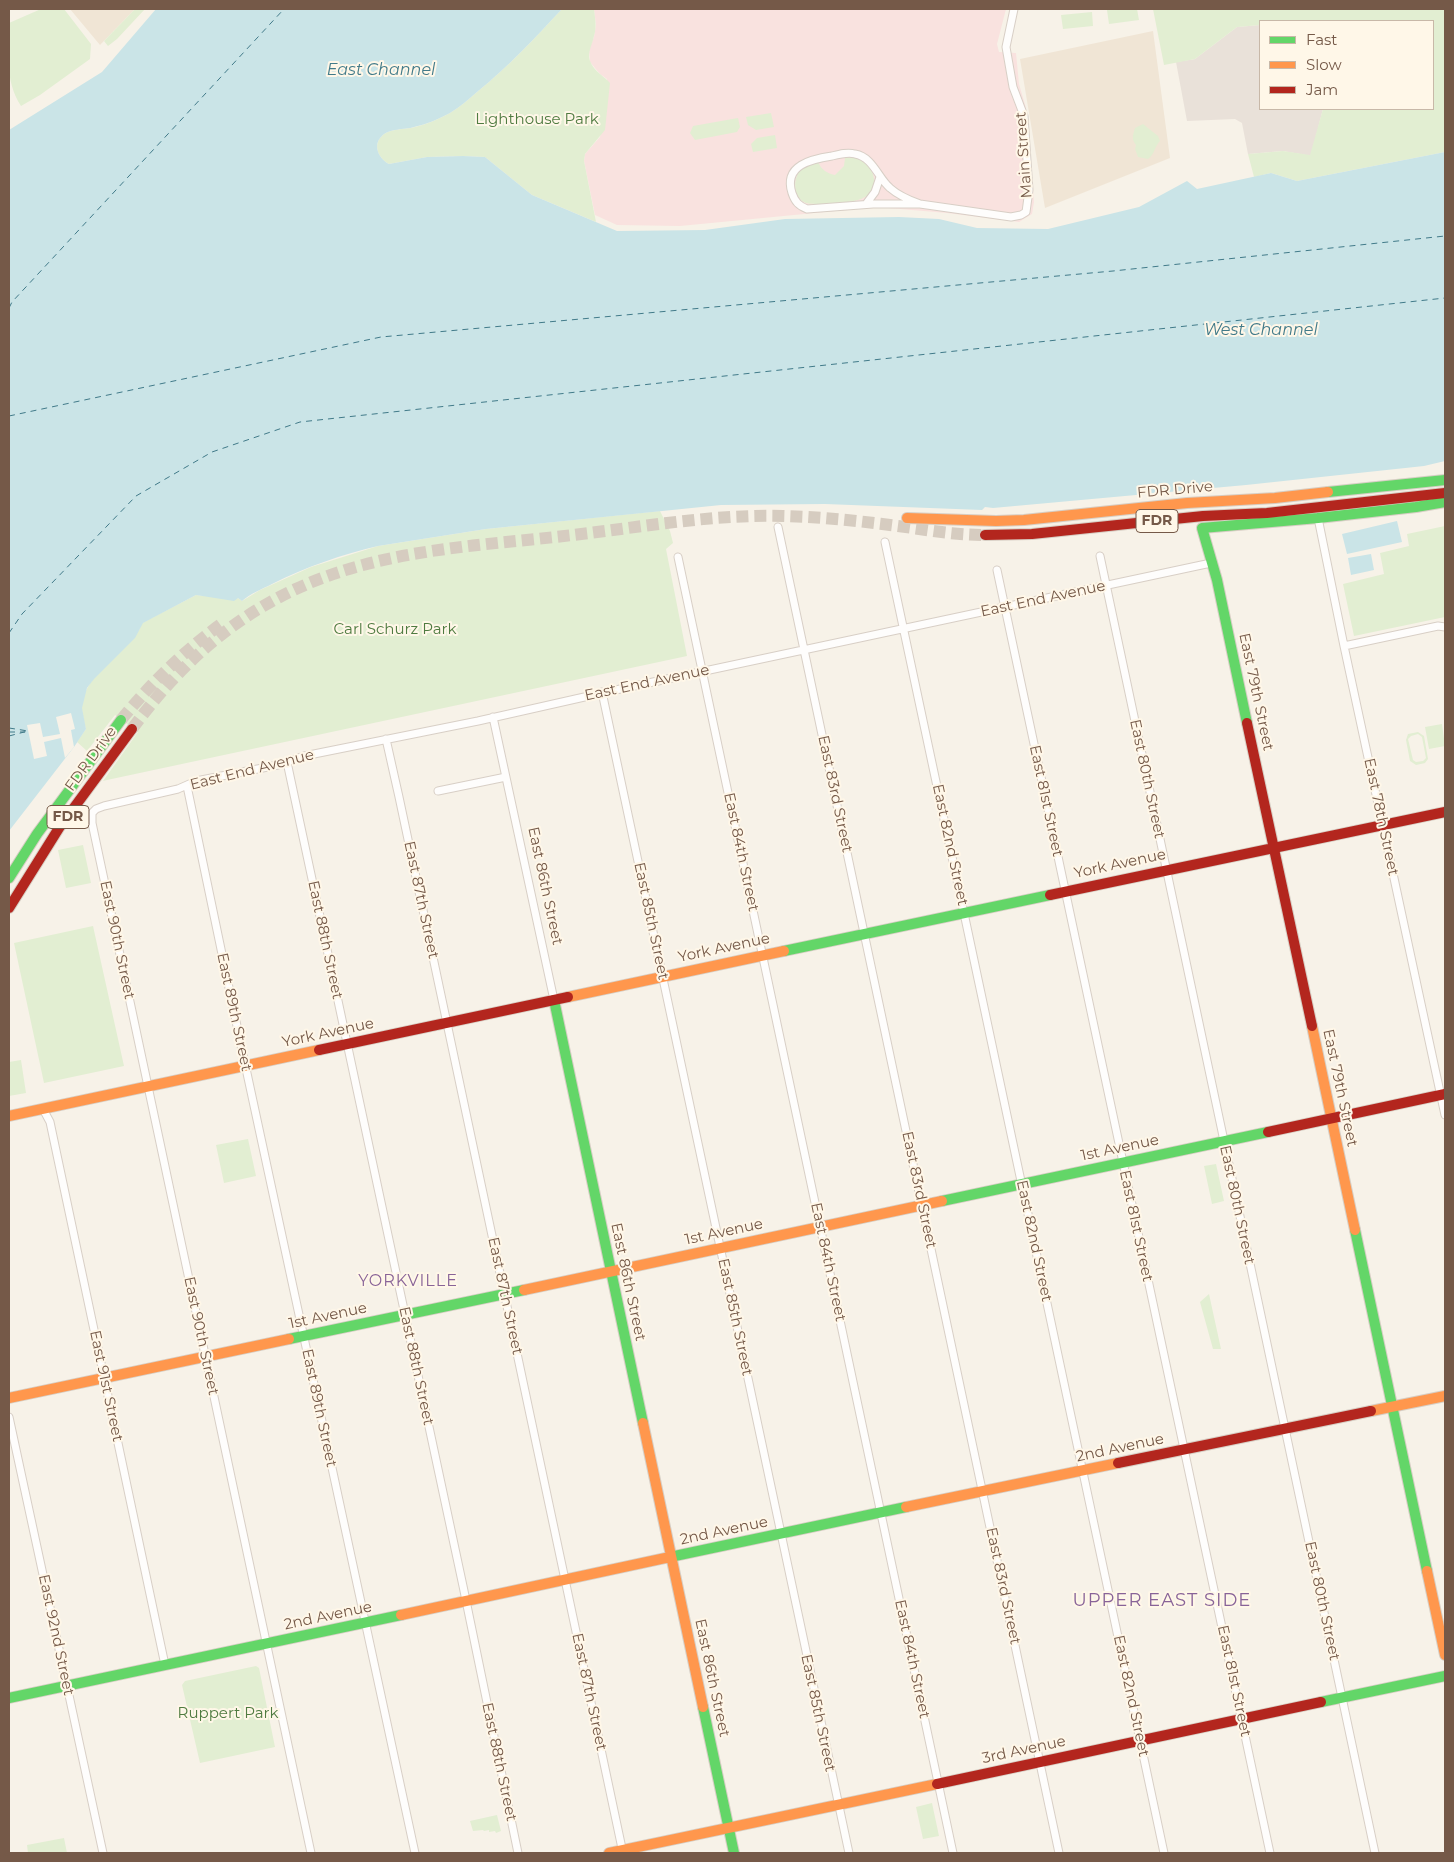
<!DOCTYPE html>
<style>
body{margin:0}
#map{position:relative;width:1454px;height:1862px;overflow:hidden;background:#f7f2e8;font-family:Montserrat,sans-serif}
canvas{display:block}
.frame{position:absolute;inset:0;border:10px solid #755948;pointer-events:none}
.legend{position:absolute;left:1259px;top:20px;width:175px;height:90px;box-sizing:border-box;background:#fff7e8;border:1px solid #c8b8a8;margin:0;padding:6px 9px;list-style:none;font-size:15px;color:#755948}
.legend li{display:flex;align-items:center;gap:10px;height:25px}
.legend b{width:25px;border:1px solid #c8b8a8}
</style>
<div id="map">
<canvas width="1454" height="1862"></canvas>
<div class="frame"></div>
<ul class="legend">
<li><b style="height:6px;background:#63d668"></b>Fast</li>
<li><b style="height:6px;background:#ff974d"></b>Slow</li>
<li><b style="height:6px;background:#b3261e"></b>Jam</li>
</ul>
</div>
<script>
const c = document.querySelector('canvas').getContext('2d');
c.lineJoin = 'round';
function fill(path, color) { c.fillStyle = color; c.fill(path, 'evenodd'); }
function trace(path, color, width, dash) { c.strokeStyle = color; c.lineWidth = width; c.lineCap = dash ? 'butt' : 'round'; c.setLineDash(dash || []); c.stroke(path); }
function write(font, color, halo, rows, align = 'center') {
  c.font = font + ' Montserrat,sans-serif'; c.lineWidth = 4; c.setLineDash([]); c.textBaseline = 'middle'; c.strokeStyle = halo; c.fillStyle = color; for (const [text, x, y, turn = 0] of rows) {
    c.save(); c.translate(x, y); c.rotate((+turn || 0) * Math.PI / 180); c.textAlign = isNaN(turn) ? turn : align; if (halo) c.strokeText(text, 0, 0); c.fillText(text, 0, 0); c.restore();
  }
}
const residential = new Path2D(`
 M70 9H135L100 45Z
 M1153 31 1170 158 1045 208 1020 59Z`);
const industrial = new Path2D(`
 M1260 25V109H1323L1311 156 1283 151 1248 154 1242 123 1235 119 1187 121 1176 62 1195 59 1237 27Z`);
const medical = new Path2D(`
 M594 9H1006L997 44 999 52 1016 53 1019 84 1026 108 1034 202 1032 214 1019 222 947 213 877 207 680 226 617 225 595 215 584 161 585 154 600 137 607 79 600 74 590 62 589 49 594 37 596 25Z`);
const green = new Path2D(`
 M41 9H64L91 44 90 59 40 95 21 106C4 79 9 53 9 23Z
 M135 9H145L117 39 108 46 104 41Z
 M562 9H594C595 18 597 27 594 36 592 46 586 54 591 63 595 72 604 76 610 83L605 130 585 154 584 161 596 222 532 195 485 157 463 156 427 157 389 164C379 159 372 145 382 136 389 128 405 130 415 127 427 124 439 119 450 113 460 107 468 100 477 92 508 67 535 38 562 9Z
 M1118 9H1137L1139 20 1109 24 1107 10Z
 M1153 9H1445V152L1297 181 1271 173 1254 177 1248 154 1283 151 1310 155 1323 109H1433V21H1260V25L1237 27 1195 59 1164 65Z
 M1092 12 1093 26 1063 29 1061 15Z
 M771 113 774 127 756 130 748 125 746 117Z
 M738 118 740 127 737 132 695 140 690 133 693 126Z
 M1143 124 1158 136 1160 141C1154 147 1155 154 1148 159L1138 157 1135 149 1136 145C1131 139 1133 135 1135 128Z
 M775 135 777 148 753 152 751 144 757 138Z
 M855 157C864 161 873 168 874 179 875 187 870 195 863 198 855 203 815 206 806 203 790 197 793 172 806 165 810 164 814 163 818 162 822 170 826 173 835 175L844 166 845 158Z
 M660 511 670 531 673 543 666 549 687 656 107 780 103 781 138 732 115 715 87 751 77 742 86 729C84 720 81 711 82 702 85 680 123 647 139 630L142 623 196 595 235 599 238 598 242 601 260 590 311 567 378 546 486 529Z
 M1445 526V617L1354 636 1343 584 1384 574 1380 553 1409 546 1407 534Z
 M1442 724 1445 746 1429 749 1425 727Z
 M1418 732 1424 736 1428 759 1425 763 1416 765 1410 761 1406 740 1408 734ZM1418 734 1422 737 1426 758 1423 761 1416 762 1413 760 1408 739 1411 736Z
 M83 845 91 883 66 888 58 850Z
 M93 926 124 1066 44 1083 14 943Z
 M21 1060 26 1093 9 1096V1062Z
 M248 1139 256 1176 224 1183 216 1145Z
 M1216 1164 1224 1201 1212 1204 1204 1166Z
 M1209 1294 1221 1349H1213L1200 1302Z
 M256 1666 259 1668 275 1747 200 1763 182 1685 185 1681Z
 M932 1803 939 1836 923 1839 916 1807Z
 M497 1815 501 1831 496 1833 495 1831 489 1832V1830L484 1831 483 1830 473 1831 470 1821Z
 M64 1838 67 1853H28L27 1845Z`);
const water = new Path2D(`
 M156 9H562C535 38 508 67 477 92 468 100 460 107 450 113 439 119 427 124 414 127 405 130 389 128 382 136 372 145 379 159 389 164L427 157 463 156 485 157 532 195 617 231 705 230 785 219 899 217 939 219 977 228 1048 229 1139 207 1187 181 1197 189 1271 173 1297 181 1445 152V461L1424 466 1246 485 993 508 985 507 982 510 825 504 721 505 486 529 378 546C343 554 306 567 272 584 262 589 250 594 242 601L238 598 234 601 196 595 143 623 135 638 94 679 87 688 82 708 86 729 74 747 9 831V130L102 72Z
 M1397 521 1402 542 1347 554 1342 534Z
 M1371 554 1374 570 1351 575 1348 558Z`);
const pier = new Path2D(`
 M71 713 75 729 71 730 74 747 65 758 61 738 44 742 47 756 34 759 27 725 40 723 43 737 60 734 56 717Z`);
const ferry = new Path2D(`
 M9 308 12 302 284 9
 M9 416 381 337 1113 271 1445 236
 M9 633 22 614 136 496 212 452 300 422 1445 298
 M9 728 28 731
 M9 732H25
 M9 736 28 731`);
const highwayTunnel = new Path2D(`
 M121 720C152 682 185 650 224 622
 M132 729C192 647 264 591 363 565 429 547 505 543 573 535 642 527 713 514 783 516 822 517 860 521 898 526 928 530 954 535 985 535`);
const street = new Path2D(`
 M866 204 875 192 880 177
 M920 204C909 200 899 196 890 188 878 178 873 157 855 154 848 152 840 154 832 156 812 159 783 165 792 193 795 202 799 206 807 209L873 204H920L1011 217 1021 215 1026 212 1029 190 1024 116 1013 87 1006 47 1014 9
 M1318 518 1344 646 1445 1115
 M778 527 1059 1853
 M885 542 1164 1853
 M1100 556 1375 1853
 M678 557 953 1853
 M997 570 1270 1853
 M1344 646 1438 626 1445 627
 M602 692 849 1853
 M493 717 554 1000
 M386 739 399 797 623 1853
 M287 762 463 1586 518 1853
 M187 786 242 1050 415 1853
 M438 791 506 777
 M43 1109 50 1122 165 1665
 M9 1417 103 1853
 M311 1853 92 823V813L96 809 104 806 178 789 196 781 278 765 304 756 478 721 611 691 1211 563`);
const fast = new Path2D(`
 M1328 492 1445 480
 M1318 518 1416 507 1445 502
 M1247 723 1217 580 1202 528 1318 518
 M9 878 37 834 121 720
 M784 951 1050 895
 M554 1000 643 1423
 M942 1201 1268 1132
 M1355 1230 1427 1571
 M289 1339 524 1290
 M670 1557 906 1507
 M9 1698 401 1615
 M1321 1702 1445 1676
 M703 1707 734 1853`);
const slow = new Path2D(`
 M907 518 996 521 1024 520 1187 503 1275 498 1328 492
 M568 997 784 951
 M1312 1026 1355 1230
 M9 1116 319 1050
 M524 1290 942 1201
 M9 1398 289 1339
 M1371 1411 1445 1396
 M643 1423 703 1707
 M906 1507 1118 1463
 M1427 1571 1445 1655
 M401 1615 670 1557
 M609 1853 937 1784`);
const jam = new Path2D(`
 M985 535 1032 534 1203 516 1267 513 1445 493
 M1247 723 1312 1026
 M1050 895 1445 812
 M9 908 59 828 132 729
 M319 1050 568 997
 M1268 1132 1445 1094
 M1118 1463 1371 1411
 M937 1784 1321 1702`);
const shields = [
 [1157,521,42],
 [68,817,42]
];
const shieldNames = [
 ["FDR",1157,521],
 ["FDR",68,817]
];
const parkNames = [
 ["Lighthouse Park",537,120],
 ["Carl Schurz Park",395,630],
 ["Ruppert Park",228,1714]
];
const streetNames = [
 ["Main Street",1024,155,-94],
 ["FDR Drive",1175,490,-5],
 ["East End Avenue",1043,599,-12],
 ["East End Avenue",647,683,-12],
 ["East 79th Street",1256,692,78],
 ["FDR Drive",91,759,-54],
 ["East End Avenue",252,770,-14],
 ["East 80th Street",1147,779,78],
 ["East 83rd Street",835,794,78],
 ["East 81st Street",1046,801,78],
 ["East 78th Street",1381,817,78],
 ["East 82nd Street",950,845,78],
 ["East 84th Street",741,852,78],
 ["York Avenue",1120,864,-12],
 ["East 86th Street",545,886,78],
 ["East 87th Street",421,900,78],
 ["East 85th Street",651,921,78],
 ["East 90th Street",117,940,78],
 ["East 88th Street",325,940,78],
 ["York Avenue",724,948,-12],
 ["East 89th Street",234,1012,78],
 ["York Avenue",328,1033,-12],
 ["East 79th Street",1340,1088,78],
 ["1st Avenue",1120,1148,-12],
 ["East 83rd Street",919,1190,78],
 ["East 80th Street",1237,1205,78],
 ["East 81st Street",1136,1226,78],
 ["1st Avenue",724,1232,-12],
 ["East 82nd Street",1034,1241,78],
 ["East 84th Street",828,1262,78],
 ["East 86th Street",628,1282,78],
 ["East 87th Street",505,1296,78],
 ["1st Avenue",328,1316,-12],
 ["East 85th Street",735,1317,78],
 ["East 90th Street",201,1336,78],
 ["East 88th Street",416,1366,78],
 ["East 91st Street",106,1386,78],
 ["East 89th Street",319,1408,78],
 ["2nd Avenue",1120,1448,-12],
 ["2nd Avenue",724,1531,-12],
 ["East 83rd Street",1003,1586,78],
 ["East 80th Street",1322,1601,78],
 ["2nd Avenue",328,1616,-12],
 ["East 92nd Street",56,1635,78],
 ["East 84th Street",912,1659,78],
 ["East 86th Street",712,1678,78],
 ["East 81st Street",1234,1681,78],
 ["East 87th Street",589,1692,78],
 ["East 82nd Street",1131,1696,78],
 ["East 85th Street",818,1713,78],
 ["3rd Avenue",1024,1750,-12],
 ["East 88th Street",499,1762,78]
];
const waterNames = [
 ["East Channel",381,70],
 ["West Channel",1261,330]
];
const neighbourhoodNames = [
 ["YORKVILLE",408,1281]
];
const quarterNames = [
 ["UPPER EAST SIDE",1162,1601]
];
fill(residential, '#f0e5d5');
fill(industrial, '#e9e1d9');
fill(medical, '#f9e2df');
fill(green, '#e2eed2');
fill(water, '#cae4e7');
fill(pier, '#f7f2e8');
trace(ferry, '#417a89', 1, [6, 5]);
trace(highwayTunnel, '#d6ccc0', 12, [12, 6]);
trace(street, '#d8cfc6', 9);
trace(fast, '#d7cec4', 12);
trace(slow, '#d7cec4', 12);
trace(jam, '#d7cec4', 12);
trace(street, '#fefdfc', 7);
trace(fast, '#63d668', 10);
trace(slow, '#ff974d', 10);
trace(jam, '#b3261e', 10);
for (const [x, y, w] of shields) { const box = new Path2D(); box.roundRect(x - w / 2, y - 11.5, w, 23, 4); c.fillStyle = '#fff7e8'; c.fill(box); trace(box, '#755948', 1); }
write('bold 14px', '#755948', null, shieldNames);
write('15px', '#4f7b40', '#fff7e8', parkNames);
write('15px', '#755948', '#fff7e8', streetNames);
write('italic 16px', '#417a89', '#fff7e8', waterNames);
c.letterSpacing = '1px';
write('16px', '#886398', '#fff7e8', neighbourhoodNames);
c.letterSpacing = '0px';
c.letterSpacing = '1px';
write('18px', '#886398', '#fff7e8', quarterNames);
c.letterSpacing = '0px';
</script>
